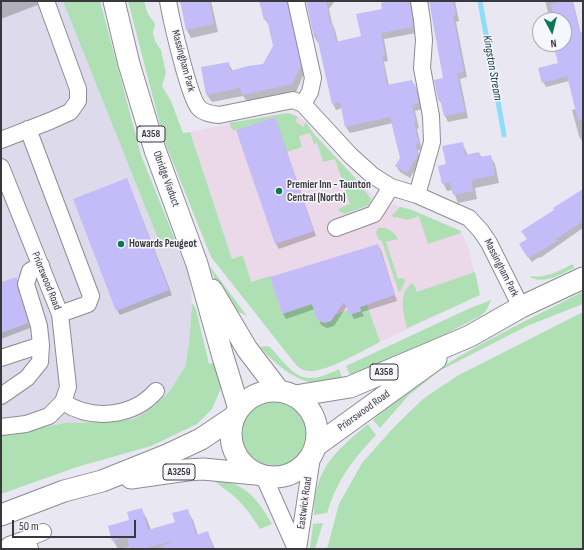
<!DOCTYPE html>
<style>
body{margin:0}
#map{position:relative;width:584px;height:550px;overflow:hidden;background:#e9e8f2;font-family:"Sofia Sans Condensed",sans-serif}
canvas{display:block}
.frame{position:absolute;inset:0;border:2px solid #39393d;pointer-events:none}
.north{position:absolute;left:532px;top:12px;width:40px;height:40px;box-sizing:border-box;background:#f6f6fd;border:1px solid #aaaab0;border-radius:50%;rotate:173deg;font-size:11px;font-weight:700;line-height:16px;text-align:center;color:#39393d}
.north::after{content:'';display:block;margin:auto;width:14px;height:18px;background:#0c7750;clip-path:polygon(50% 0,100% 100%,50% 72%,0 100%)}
.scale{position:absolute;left:12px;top:520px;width:124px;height:18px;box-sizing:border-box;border:2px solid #39393d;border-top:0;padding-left:5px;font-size:12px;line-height:14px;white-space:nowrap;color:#39393d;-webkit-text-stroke:3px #f6f6fd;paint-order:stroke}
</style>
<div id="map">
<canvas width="584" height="550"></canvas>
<div class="frame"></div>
<div class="north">N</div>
<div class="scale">50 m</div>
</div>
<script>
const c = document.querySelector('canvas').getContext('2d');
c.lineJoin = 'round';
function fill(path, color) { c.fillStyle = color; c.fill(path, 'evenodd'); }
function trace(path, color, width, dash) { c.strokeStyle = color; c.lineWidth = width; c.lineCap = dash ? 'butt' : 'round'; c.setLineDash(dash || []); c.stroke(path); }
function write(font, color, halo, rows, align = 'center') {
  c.font = font + ' "Sofia Sans Condensed",sans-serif'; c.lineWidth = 3; c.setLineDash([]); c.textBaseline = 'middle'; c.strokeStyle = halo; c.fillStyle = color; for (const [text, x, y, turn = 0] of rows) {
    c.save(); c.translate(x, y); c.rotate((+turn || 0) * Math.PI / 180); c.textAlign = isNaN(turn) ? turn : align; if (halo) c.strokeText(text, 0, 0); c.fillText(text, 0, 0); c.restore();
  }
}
const commercial = new Path2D(`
 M288 113 296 115 306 122 314 134 376 199 412 210 461 232 468 247 480 295 380 342 328 358 293 350 252 285 243 255 232 259 190 132 277 114Z`);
const built = new Path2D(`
 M1 1H100L141 155 189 275 192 303 189 344 185 367 169 392 153 407 134 419 103 422 66 423 36 429 27 415 1 421Z`);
const green = new Path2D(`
 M63 1H100L141 155 177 245 161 246Z
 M128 1H144L148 14 155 24 153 33 155 41 161 50 166 73 162 86 171 101 183 133 190 132 232 259 243 255 251 282 270 276 282 314 311 304 315 309 317 320 324 323 331 321 335 315 348 310 350 315 361 311 360 307 367 305 380 342C364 350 325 373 308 371 304 371 300 368 297 366L211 257 164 140Z
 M288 113 298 117 295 121 303 127 306 122 314 134 355 178 371 199 369 205 344 214 339 211 338 209 350 204 335 159 323 162 317 143 314 144 310 133 299 136 302 147 287 152 275 117 236 130H232L229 123Z
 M400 207 412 210 461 231V233L428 244 419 216 407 220 396 217 394 218 392 215Z
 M378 228C388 227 393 231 398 239L386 242 398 279 404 278 405 282 399 293 382 241 378 239 376 232Z
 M573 264 574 268C561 274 545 285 530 277L531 276C546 279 560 270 573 264Z
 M209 265 247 316 230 308 215 280Z
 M475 272 480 295 407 328C404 313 397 295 412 283L414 285 417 292Z
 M582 292H583V304L527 326 439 371 409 395 380 428 373 420C432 363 510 330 582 292Z
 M491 300 486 311 480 316 363 377 352 380 346 366 468 309Z
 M192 303 196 309 209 364 216 362 222 386 212 409 197 424 151 446 77 467 1 494V435L66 423 103 422 134 419 153 407 169 392 185 367 189 344Z
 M583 312V549H327L339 504 362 463 395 426 423 399 457 376Z
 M266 346 270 347C295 375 301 388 339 369L344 382C337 383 331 384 324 384 298 384 277 366 260 347Z
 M241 434a33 33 0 1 1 66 0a33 33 0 1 1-66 0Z
 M368 424 376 435C352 461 338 478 327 513L314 515C314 468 335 452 368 424Z
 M213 479C246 483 256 497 272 524L260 529C251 515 243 503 230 493 224 488 218 485 213 479Z
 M323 523 315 549H310L313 524Z`);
const shadow = new Path2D(`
 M1 1H41L40 4 1 19Z
 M181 1H211L218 32 191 38 187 30Z
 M260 1H287L304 74 296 92 247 102 243 96 212 102 207 95 202 68 228 63 233 71 263 65 274 46 269 26 265 19Z
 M307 1H335L329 9 332 23 335 30 338 42 362 37 390 1H415L416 33 384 39 388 61 384 62 389 86 412 81 418 91 422 109 415 111 419 128 417 129 422 150H418L420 162 410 178 400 172 396 166 401 158 393 123 350 133 346 127 342 108 336 110 333 104 319 41 318 43 315 38Z
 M430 1H455L459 21 456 22 467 77 460 79 468 118 448 122 445 116 443 105 438 99 444 79Z
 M545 1H573L581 34H583V141H582L579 136 572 110 576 109 569 81 546 87 543 82 559 64 555 44H564V20H549L550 19Z
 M274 118 277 123 316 236 279 249 276 244 238 130Z
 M462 143 468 155 479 153 482 158 490 156 495 164 499 183 475 188 477 199 458 203 453 190 447 191 443 183 447 164Z
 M127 179 172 295 120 315 117 310Z
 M583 190V228L540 258 539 257 532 262 523 250 528 240 555 210Z
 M377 245 381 250 397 301 362 312 364 316 354 319 347 306 334 326 327 328 321 325 315 309 286 319 283 314Z
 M16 278 19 283V293L30 328 1 339V283Z
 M141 509 147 519 151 530 176 523 187 510 193 520 198 535 208 533 215 549H131V547L118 549 113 540Z`);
const stream = new Path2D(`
 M480 1 504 135`);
const building = new Path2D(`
 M180 1H209L214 24 186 30Z
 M259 1H287L301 66 292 84 242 95 240 88 206 95 201 67 229 62 230 71 248 66 263 64 273 46 267 19 264 20Z
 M306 1H326L330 23H332L336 42 361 36 356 14 382 9 381 3 388 1H410L413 27 381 33 385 55 382 56 387 85 412 80 413 84H415L419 103 412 105 416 122 414 123 419 144H415L418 155 407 173 395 166 400 158 390 117 345 127 340 102 332 104 316 33 314 38Z
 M429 1H453L456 15 453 16 464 72 457 73 465 112 444 116 440 99H438L434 80 443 78Z
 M564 1H572L580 33 583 32V120H578L567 76 542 83 538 68 558 63 553 44H564V20L548 19 554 17 551 4Z
 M275 117 314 231 275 244 236 130Z
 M463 142 465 155 479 152 480 157 491 155 495 175 471 180 473 191 453 195 450 182 442 184 438 166 446 164 442 146Z
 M127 178 169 290 116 311 73 199Z
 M583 189V221L556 239 557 241 528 258 519 244 527 239 521 231 554 210 553 208Z
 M378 244 395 295 360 307 361 311 350 315 344 302 331 321 324 323 317 320 312 304 282 314 270 277Z
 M17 277V287L28 323 1 333V282Z
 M142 508 148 530 175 522 172 513 188 509 196 535 208 531 213 547 204 549H161V546L172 542V541L143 549H130L127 537 112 541 108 526 129 520 127 512Z`);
const minor = new Path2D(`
 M168 1C171 18 189 98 199 108 204 113 211 114 219 115L293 100 303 104 351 156 372 175 391 187 417 195 469 218 481 231 489 243 521 307
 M296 1 313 78 310 92 303 104
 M28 129 91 296 88 304 60 314
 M1 140 50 121 70 112 78 101V89L46 1
 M1 167 60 314 68 387 63 402 49 416 26 424 1 427
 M417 195 432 142 431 116 422 68 424 40 422 20 419 1
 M336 228 374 214 391 187
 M1 358 41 345
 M1 396 27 378 40 362 41 345 39 326 26 284 30 271 41 265
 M63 402C92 421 133 417 156 391
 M264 477 296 549
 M9 545 26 539
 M30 549 26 539 43 532
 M298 549 312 457`);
const major = new Path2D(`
 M114 1 129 64 155 150 197 264 223 357 239 409
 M212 290 247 349 279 391
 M231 434a43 43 0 1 1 86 0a43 43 0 1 1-86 0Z
 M295 396 350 387 470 336 521 307 583 278
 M317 445 436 359
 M131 478 187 470 203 469 256 474
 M1 515 64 491 102 481 167 455 201 439 235 416`);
const markers = [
 [279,191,4,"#0c7750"],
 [121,244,4,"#0c7750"]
];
const shields = [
 [151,134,28],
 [384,372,28],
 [179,472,32]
];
const shieldNames = [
 ["A358",151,134],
 ["A358",384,372],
 ["A3259",179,472]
];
const streetNames = [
 ["Massingham Park",183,61,75],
 ["Obridge Viaduct",166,179,70],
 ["Massingham Park",501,268,63],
 ["Priorswood Road",46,281,68],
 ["Priorswood Road",364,411,-36],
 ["Eastwick Road",305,503,-82]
];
const poiNames = [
 ["Premier Inn - Taunton",287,185],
 ["Central (North)",287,198],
 ["Howards Peugeot",129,244]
];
const waterNames = [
 ["Kingston Stream",492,68,80]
];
fill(commercial, '#ebd9ea');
fill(built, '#dddbeb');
fill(green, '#aee0b3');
fill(shadow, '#0003');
trace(stream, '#8fdef9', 5);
fill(building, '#c3bcf9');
trace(minor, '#8d8c95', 18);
trace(major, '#8d8c95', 23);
trace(minor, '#fff', 16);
trace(major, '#fff', 21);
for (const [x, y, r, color] of markers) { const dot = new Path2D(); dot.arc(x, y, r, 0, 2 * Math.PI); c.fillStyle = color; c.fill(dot); trace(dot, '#f6f6fd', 1.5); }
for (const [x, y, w] of shields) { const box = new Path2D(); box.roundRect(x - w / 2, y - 8, w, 16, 3); c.fillStyle = '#f6f6fd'; c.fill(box); trace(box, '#39393d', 1); }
write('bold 10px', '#39393d', null, shieldNames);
write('11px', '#39393d', '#f6f6fd', streetNames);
write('bold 11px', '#39393d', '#f6f6fd', poiNames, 'left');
write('italic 12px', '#0a313c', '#f6f6fd', waterNames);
</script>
